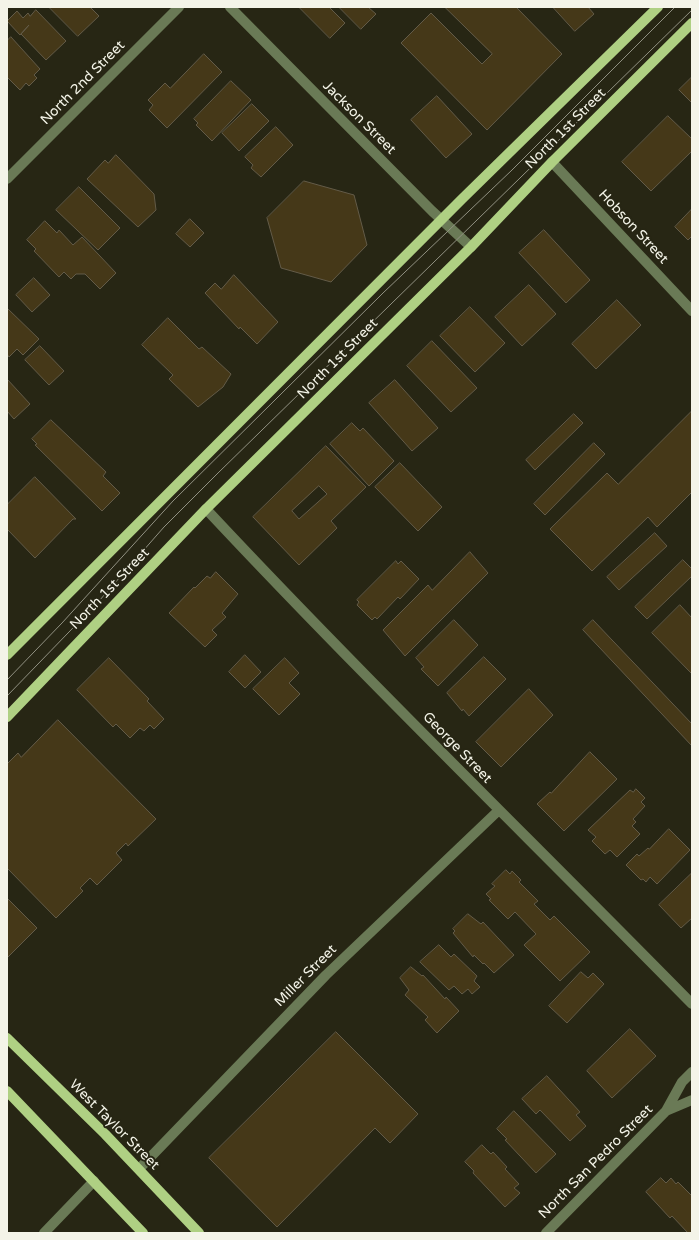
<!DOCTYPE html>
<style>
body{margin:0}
#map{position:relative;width:699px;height:1240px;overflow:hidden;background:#272614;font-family:"Varela Round",sans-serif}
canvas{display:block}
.frame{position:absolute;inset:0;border:8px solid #f4f4e8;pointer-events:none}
</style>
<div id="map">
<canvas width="699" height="1240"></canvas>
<div class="frame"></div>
</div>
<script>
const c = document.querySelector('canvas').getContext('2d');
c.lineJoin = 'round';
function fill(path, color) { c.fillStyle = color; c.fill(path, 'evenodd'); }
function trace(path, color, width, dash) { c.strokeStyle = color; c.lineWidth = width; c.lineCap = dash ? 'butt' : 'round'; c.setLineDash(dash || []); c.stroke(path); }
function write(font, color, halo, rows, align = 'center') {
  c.font = font + ' "Varela Round",sans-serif'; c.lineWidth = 4; c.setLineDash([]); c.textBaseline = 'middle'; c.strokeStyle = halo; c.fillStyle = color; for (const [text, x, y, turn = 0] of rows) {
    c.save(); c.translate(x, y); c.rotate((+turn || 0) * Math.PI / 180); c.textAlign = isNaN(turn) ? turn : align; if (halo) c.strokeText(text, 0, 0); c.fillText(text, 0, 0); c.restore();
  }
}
const building = new Path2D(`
 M49 7H90L99 16 78 36Z
 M299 7H329L345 23 330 38Z
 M339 7H368L376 14 361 29Z
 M445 7H516L562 54 487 130 401 43 431 13 482 64 492 54Z
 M553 7H588L594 14 575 31Z
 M36 10 66 41 46 60 21 34 29 25 20 35 7 21 17 11 23 18 28 13 30 16Z
 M11 37 40 69 34 75 37 78 29 86 26 83 20 90 7 77V41Z
 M204 54 222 72 167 128 149 110 153 105 148 100 165 83 170 88Z
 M692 77V103L679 90Z
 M231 81 251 100 212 141 196 125 198 123 194 119Z
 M437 96 472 134 446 158 411 120Z
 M252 104 269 121 239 151 222 133Z
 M668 116 692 139V151L651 191 622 162Z
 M276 127 293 145 261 177 251 168 253 165 245 157Z
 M116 155 154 194 156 210 138 227 87 179 105 160 108 163Z
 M304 181 354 195 367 245 331 282 281 268 267 218Z
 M79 187 120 228 98 250 56 210Z
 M692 209V236L688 240 675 227Z
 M190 219 204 233 190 247 176 234Z
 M45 221 57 233 59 230 73 245 82 237 116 273 100 289 85 274H76L71 279 64 272 59 277 34 251 36 249 27 240Z
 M544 230 590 280 566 303 519 253Z
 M234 275 278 322 257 344 240 327 239 329 205 293 215 283 221 289Z
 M34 278 50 295 32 312 16 295Z
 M529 285 556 314 522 346 495 317Z
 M617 300 641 325 596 369 572 344Z
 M470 307 505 343 475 372 440 336Z
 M7 308 39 339 23 355 17 349 9 357 7 354Z
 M168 318 199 349 202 347 231 374 223 387 198 407 169 379 173 375 142 345Z
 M432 341 477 388 451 412 407 366Z
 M40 346 64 371 49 385 25 360Z
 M7 379 30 404 14 419 7 411Z
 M395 380 438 428 412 451 369 403Z
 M692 411V492L657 527 648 517 592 571 550 529 607 473 618 484Z
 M574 414 583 423 535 470 526 460Z
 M51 420 106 472 103 476 120 493 102 511 35 445 37 444 32 439Z
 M352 423 360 431 363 428 394 461 369 486 330 444Z
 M594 443 605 454 545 515 534 504Z
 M326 446 366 487 331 521 337 528 299 565 253 517ZM319 486 327 494 299 519 292 511Z
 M400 463 442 507 418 531 375 487Z
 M35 477 76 519H73L35 558 7 529V505Z
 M655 533 667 546 619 590 607 577Z
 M470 552 488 573 405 656 383 630 428 585 432 590Z
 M683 560 692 569V576L647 619 635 607Z
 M396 561 398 564 401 561 419 579 400 599 398 597 377 619 375 617 372 620 357 605 359 602 357 600Z
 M216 572 238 594 222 613 226 617 212 630 217 635 205 647 169 613 194 587 195 588 207 576 210 578Z
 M680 605 692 618V674L652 633Z
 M454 620 478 645 438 686 421 669 424 667 416 658Z
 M593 620 692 724V746L583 630Z
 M245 655 261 672 245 688 229 672Z
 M484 657 506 679 469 716 463 709 462 711 447 693Z
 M109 658 149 699 147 701 164 719 154 729 150 725 144 731 140 728 130 738 116 724 113 727 77 690Z
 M285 658 299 673 289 683 300 694 279 715 253 689Z
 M529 689 553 715 501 767 476 742Z
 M58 720 156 819 128 846 126 843 116 853 122 860 97 885 90 878 80 888 83 891 56 918 7 868V764L18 753 21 757Z
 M590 752 617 779 564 831 537 804 550 792 551 793Z
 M636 789 645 798 641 802 645 806 633 819 636 822 632 826 640 834 617 857 610 850 605 854 592 841 596 837 588 830 630 790 633 792Z
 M669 829 690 850 657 884 650 877 646 882 643 879 641 880 626 865 637 854 639 856 648 848 649 849Z
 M506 870 510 874 512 871 521 880 519 882 538 901 534 904 550 920 554 916 590 952 560 981 524 945 536 934 515 912 508 919 489 900 491 899 486 894 495 886 492 884Z
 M692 873V918L681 928 659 905Z
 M7 898 37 928 7 958Z
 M468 914 481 924 483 922 514 955 494 973 484 963 483 964 474 955 473 957 453 933 455 931 453 929Z
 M439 945 451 957 454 954 477 976 474 981 480 987 472 994 468 989 462 994 454 986 449 990 420 962Z
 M411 967 422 976 423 975 445 999 446 997 459 1011 437 1033 425 1020 428 1017 405 995 409 990 400 978Z
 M581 972 588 978 593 973 604 984 567 1023 549 1006Z
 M630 1029 656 1056 612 1098 587 1071Z
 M336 1032 418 1114 390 1143 375 1128 277 1227 209 1158Z
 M547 1076 580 1112 576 1115 586 1126 570 1141 540 1110 536 1114 522 1099Z
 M514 1111 556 1154 536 1173 505 1140 507 1139 497 1129Z
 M482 1145 491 1154 493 1152 507 1167 505 1169 519 1184 514 1188 520 1193 505 1207 473 1173 474 1171 465 1162Z
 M661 1178 666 1183 671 1178 676 1184 678 1182 692 1196V1233H688L672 1216 670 1218 646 1192Z`);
const minor = new Path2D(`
 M230 7 432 211 471 247
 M552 162 692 311
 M7 179 179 7
 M206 509C364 678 530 839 692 1004
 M666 1111 692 1100
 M139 1169 326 975 499 810
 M44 1233 94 1181
 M546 1233 666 1111 682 1082 692 1072`);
const major = new Path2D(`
 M7 655 462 199 658 7
 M7 717 206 509 471 247 552 162 692 23
 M7 1038 105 1134 199 1233
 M7 1091 143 1233`);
const tram = new Path2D(`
 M7 680 62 623 173 501 383 293 512 170 675 7
 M7 696 99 601 164 527 218 473 692 10`);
const streetNames = [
 ["North 2nd Street",83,83,-45],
 ["Jackson Street",359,118,45],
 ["North 1st Street",566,129,-45],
 ["Hobson Street",633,227,47],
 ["North 1st Street",338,359,-45],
 ["North 1st Street",110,589,-46],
 ["George Street",457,748,46],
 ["Miller Street",306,976,-45],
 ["West Taylor Street",114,1125,45],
 ["North San Pedro Street",596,1162,-45]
];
fill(building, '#453818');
trace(building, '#635b48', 1);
trace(minor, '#6a7a56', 10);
trace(major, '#afd083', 10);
trace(tram, '#919182', 1);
write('14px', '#f4f4e8', '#272614', streetNames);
</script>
